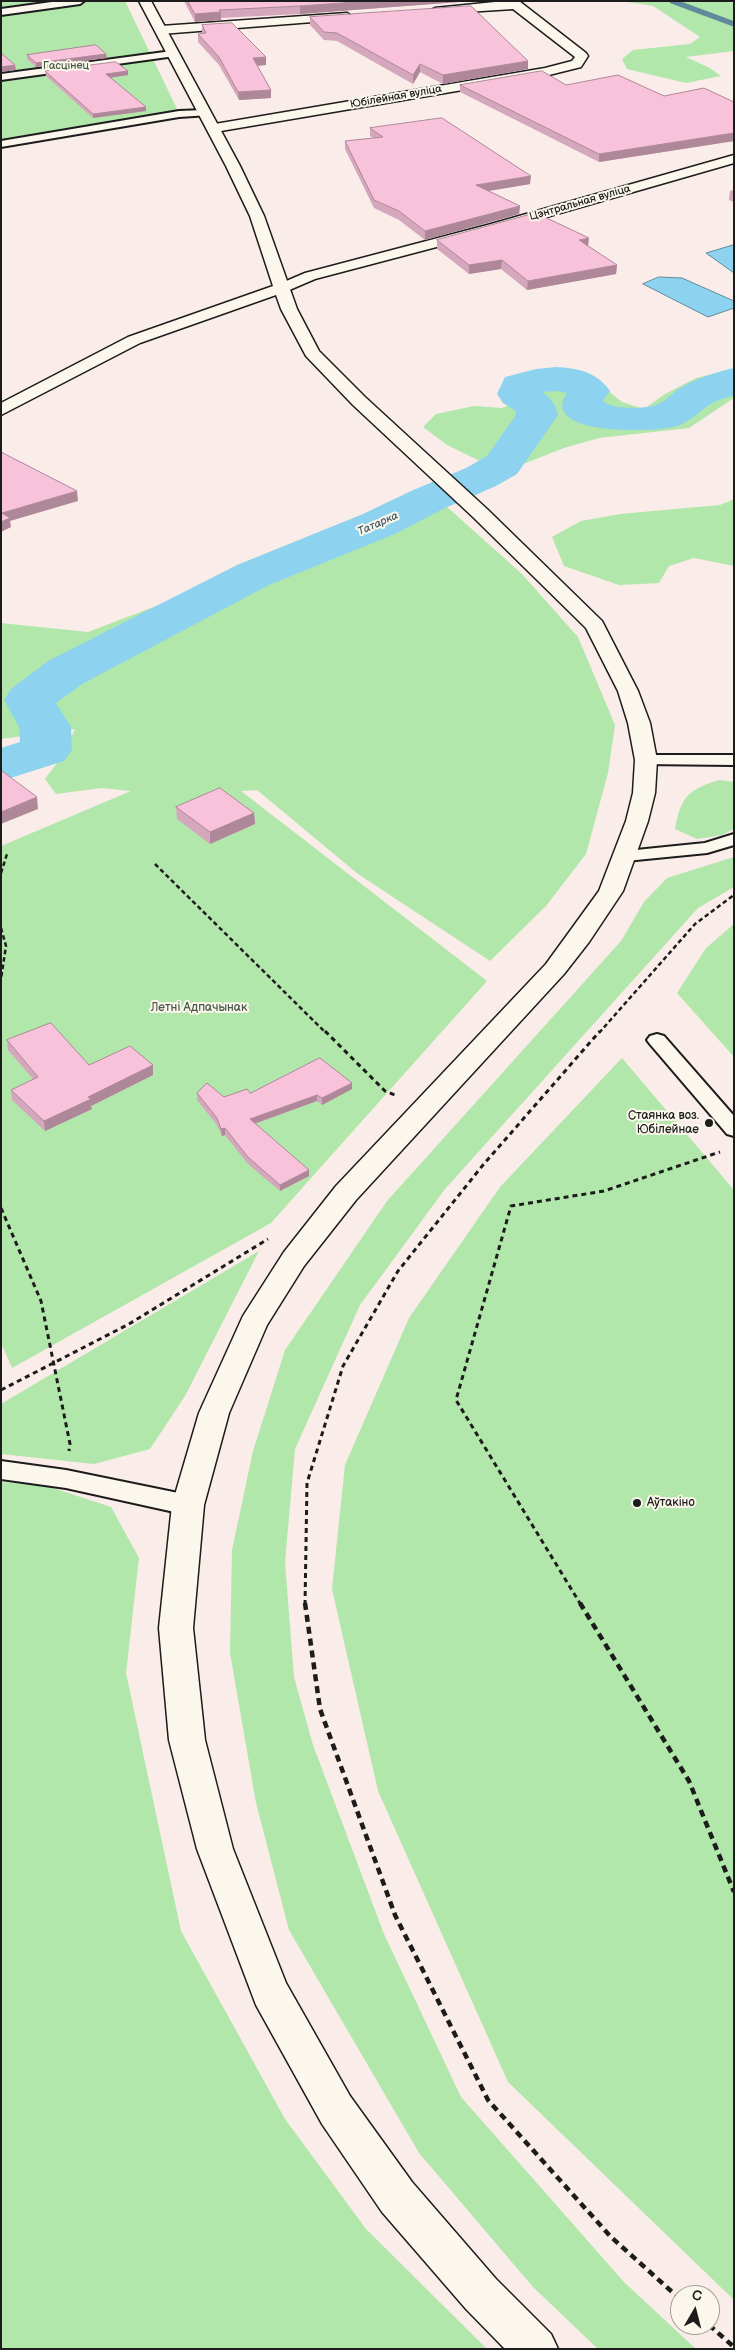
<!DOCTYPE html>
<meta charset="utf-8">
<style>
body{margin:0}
#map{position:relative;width:735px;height:2350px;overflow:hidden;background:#faece9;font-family:"Balsamiq Sans",sans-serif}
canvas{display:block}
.frame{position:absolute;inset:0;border:2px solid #1c1c1c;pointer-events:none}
.north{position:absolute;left:670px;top:2285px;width:50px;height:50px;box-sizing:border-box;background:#fbf7ec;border:1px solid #a29f99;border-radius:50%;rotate:8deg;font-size:14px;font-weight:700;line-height:20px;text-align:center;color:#1c1c1c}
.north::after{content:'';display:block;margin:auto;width:18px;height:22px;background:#1c1c1c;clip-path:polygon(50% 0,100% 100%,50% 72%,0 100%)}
</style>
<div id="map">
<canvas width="735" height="2350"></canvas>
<div class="frame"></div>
<div class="north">С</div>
</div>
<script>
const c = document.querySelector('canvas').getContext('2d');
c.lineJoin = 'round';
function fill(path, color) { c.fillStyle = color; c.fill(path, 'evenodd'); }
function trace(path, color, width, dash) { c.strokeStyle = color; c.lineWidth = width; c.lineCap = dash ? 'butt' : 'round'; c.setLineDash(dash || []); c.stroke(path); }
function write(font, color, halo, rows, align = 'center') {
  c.font = font + ' "Balsamiq Sans",sans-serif'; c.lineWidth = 4; c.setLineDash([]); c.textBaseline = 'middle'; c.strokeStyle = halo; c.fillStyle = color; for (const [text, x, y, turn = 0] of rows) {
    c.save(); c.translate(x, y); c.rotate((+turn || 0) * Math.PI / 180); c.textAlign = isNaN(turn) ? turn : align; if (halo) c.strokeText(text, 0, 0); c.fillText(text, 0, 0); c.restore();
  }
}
const green = new Path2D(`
 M1 1H125L179 113 1 141Z
 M621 1H721L734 3V51L686 57 710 68 721 76 686 83 627 69 622 59 633 50 690 44 700 37 653 6Z
 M734 369V398L689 428 599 438 564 448 526 463 482 462 447 445 423 427 436 414 474 406 502 408 544 390 595 380 622 402 644 409 665 394 696 378Z
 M734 499V566L694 558 669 566 659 583 619 585 564 566 552 537 581 521 620 514 720 505Z
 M446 506 522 574 578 637 615 725 608 773 586 854 546 906 490 961 358 874 257 790 241 791 487 981 271 1223 12 1368 1 1343V846L131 791 101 788 56 794 45 779 63 755 75 729 1 739V623L88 632 211 585 286 554 284 573Z
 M719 780 734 782V829L722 835 697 839 675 829C681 796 688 790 719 780Z
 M734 857V887L698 908 445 1189 360 1305 295 1449 285 1562 294 1677 313 1745 384 1934 461 2097 624 2282 696 2349H598L533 2287 419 2153 289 1930 256 1803 230 1653 232 1550 253 1451 285 1350 387 1201 621 941 644 902 667 878Z
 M734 924V1057L677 993 706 948Z
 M622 1058 734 1190V2300L508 2082 378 1791 332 1589 345 1465 409 1318 500 1187Z
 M259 1251 185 1396 150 1449 94 1464 1 1454V1404Z
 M1 1482 44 1485 111 1507 139 1558 126 1673 181 1931 285 2119 366 2229 487 2349H1Z`);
const water = new Path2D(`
 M734 245V273L706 253 733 245Z
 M659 277 682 278 734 301V308L708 317 643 284Z`);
const stream = new Path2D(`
 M672 1 734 24`);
const river = new Path2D(`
 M556 367C578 368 597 372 610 391L603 401C611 409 641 409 653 406 665 403 672 392 682 387 698 378 716 372 734 368V395C726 398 716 400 709 405 698 412 690 422 677 426 657 433 537 436 567 393L556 391 542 392C551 398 555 404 558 415L517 474 496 486 443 509 395 534 269 585 84 683 56 703 71 727 72 750 64 761 1 781V748L20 742 19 727 4 700 11 689 48 661 237 565 363 514 411 491 466 468 487 456 516 415V411L503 403 497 394 505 377 536 369Z`);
const pathFar2 = new Path2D(`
 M155 864 326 1033
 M1 873 7 854
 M1 928 6 946 1 979
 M599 1033 695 924 734 895`);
const pathFar1 = new Path2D(`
 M325 1031 385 1091 395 1095
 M1 1208 41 1301 70 1444 69 1451
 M1 1390 129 1324 268 1239
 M305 1605 307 1483 343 1366 398 1271 483 1165 600 1031
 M581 1605 456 1400 511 1206 604 1191 720 1152`);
const path = new Path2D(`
 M305 1603 320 1709 395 1915 488 2100 611 2237 680 2299
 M580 1603 689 1781 734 1892
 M709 2325 734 2347`);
const service = new Path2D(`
 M59 1H84L80 4 1 15V9Z
 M172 51 175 52V56L1 80V74Z
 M205 110 210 113 209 115 179 117 1 147V141L179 111Z
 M646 755H734V765L640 764 638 760 640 756Z
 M734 834V845L707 853 626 861 620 860 617 856 620 852 626 851 705 843Z
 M657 1034 664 1036 734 1116V1136L727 1134 650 1044 647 1040 650 1036Z
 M1 1461 66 1470 188 1495 197 1498 200 1505 197 1512 188 1515 66 1488 1 1479Z`);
const minor = new Path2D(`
 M505 1H519L586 53 588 56 581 67 545 76 215 132 208 128 215 124 545 68 572 61 575 57 513 9 435 14 429 11 435 8Z
 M347 13 353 17 351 19 161 34 155 30 161 26Z
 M734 155V163L501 230 315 279 287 291H277L274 288 277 285 305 273 491 224Z`);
const tertiary = new Path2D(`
 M139 1H151L240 166 264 216 297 309 319 351 365 397 487 509 602 621 638 691 650 723 657 760 655 793 648 821 623 891 589 942 564 974 356 1200 304 1266 267 1325 229 1413 204 1505 193 1628 205 1740 233 1849 286 1983 350 2096 412 2182 496 2279 551 2334 558 2349H505L466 2309 382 2212 322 2124 256 2005 197 1849 169 1740 159 1628 172 1505 199 1413 243 1316 284 1252 336 1186 546 964 599 891 626 821 633 793 635 760 628 723 618 691 586 628 473 517 353 405 306 356 281 309 276 295 140 343 1 415V403L128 337 273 286 250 216 226 166Z`);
const wall = new Path2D(`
 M184 1H459V2L300 14 221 18V20L195 22Z
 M310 17 528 61V69L443 84 420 72 413 84 337 41 324 40 310 25Z
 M202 25 266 65 257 66 271 90V98L239 100 219 65 198 42V34H202Z
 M106 54 107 58 36 67 27 59V55Z
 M45 71 128 75 111 78 146 107V111L93 118 46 76Z
 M460 85H566L664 96 734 102V141L599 162 460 92Z
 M370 128 530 184 489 191 520 206 519 214 425 240 399 220 374 208 345 149V141L373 138 370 136Z
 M734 190V202L729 200 730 191Z
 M437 240 588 246 617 265 616 274 527 290 501 269 469 274 437 249Z
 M176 807 254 813 255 824 210 844 177 819Z
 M7 1040 89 1065 153 1075 91 1106 92 1109 45 1131 12 1100 11 1090 33 1079 8 1050Z
 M352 1083V1089L322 1105 317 1101 255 1124 309 1170V1176L280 1191 248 1164 225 1135 222 1136 217 1125 197 1100V1093L224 1097 250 1093Z`);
const shadedWall = new Path2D(`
 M369 1H459V2L300 14V6Z
 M221 12V20L195 22V14Z
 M106 54 107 58 36 67V63Z
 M266 57V65L253 66V58Z
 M528 61V69L443 84V75Z
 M420 64V72L413 84V75Z
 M15 65 16 70 1 72V67Z
 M128 71V75L107 78 106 74Z
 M271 90V98L239 100 238 92Z
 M146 107V111L93 118V114Z
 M734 133V141L599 162V154Z
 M531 176 530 184 476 193V185Z
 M520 206 519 214 425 240V231Z
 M589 238 588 247 579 240Z
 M502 260 501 269 469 274V265Z
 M617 265 616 274 527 290 528 281Z
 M77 491 78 501 10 521 11 527 1 532 2 513Z
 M37 797 38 809 1 824V812Z
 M254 813 255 824 210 844V832Z
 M153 1065V1075L91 1106 92 1109 45 1131 44 1121 88 1097Z
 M352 1083V1089L322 1105V1098Z
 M317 1095V1101L250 1125V1119Z
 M225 1128V1135L222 1136 221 1129Z
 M309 1170V1176L280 1191V1185Z`);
const building = new Path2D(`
 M188 1H369L300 6 219 10 221 12 195 14Z
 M471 6 528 61 443 75 420 64 413 75 337 33 324 32 310 17Z
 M232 23 266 57 253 58 271 90 238 92 219 57 198 34 206 33 202 25Z
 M96 45 106 54 36 63 27 55Z
 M1 53 15 65 1 67Z
 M116 62 128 71 106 74 146 107 93 114 45 71Z
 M542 71 566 85 618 75 664 96 704 88 734 102V133L599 154 460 85Z
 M442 118 531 176 476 185 520 206 425 231 399 211 374 200 345 141 383 137 370 128Z
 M536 213 589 238 579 240 617 265 528 281 502 260 469 265 437 240Z
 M1 452 77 491 2 513 10 518 1 522Z
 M1 771H2L37 797 1 812Z
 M220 788 254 813 210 832 176 807Z
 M51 1023 89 1065 130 1046 153 1065 88 1097 91 1099 44 1121 11 1090 38 1077 7 1040Z
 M320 1058 352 1083 322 1098 317 1095 250 1119 309 1170 280 1185 248 1157 225 1128 221 1129 217 1118 197 1093 207 1083 224 1097 247 1089 250 1093Z`);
const markers = [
 [709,1123,5,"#1c1c1c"],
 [637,1503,5,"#1c1c1c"]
];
const farParknames = [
 ["Гасцінец",66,66]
];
const farStreetnames = [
 ["Юбілейная вуліца",396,97,-10],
 ["Цэнтральная вуліца",580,203,-16]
];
const farWaternames = [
 ["Татарка",378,524,-24]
];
const parkNames = [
 ["Летні Адпачынак",199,1008]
];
const poiNames = [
 ["Стаянка воз.",699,1116],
 ["Юбілейнае",699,1130],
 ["Аўтакіно",647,1503,"left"]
];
fill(green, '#b1e7aa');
fill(water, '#8dd3ef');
trace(water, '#608a9b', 1);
trace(stream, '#608a9b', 5.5);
fill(river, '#8dd3ef');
trace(service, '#1c1c1c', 4);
trace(minor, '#1c1c1c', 3);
trace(tertiary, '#1c1c1c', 3);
trace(pathFar2, '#1c1c1c', 2.5, [4.5, 3]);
trace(pathFar1, '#1c1c1c', 3, [5, 4]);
trace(path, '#1c1c1c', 4.5, [7, 5]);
fill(service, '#fbf7ec');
fill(minor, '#fbf7ec');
fill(tertiary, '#fbf7ec');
fill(wall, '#d5a7bc');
fill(shadedWall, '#ae8899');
fill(building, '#f8c2db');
trace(building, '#ae8899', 1);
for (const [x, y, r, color] of markers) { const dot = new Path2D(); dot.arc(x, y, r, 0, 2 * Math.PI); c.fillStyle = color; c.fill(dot); trace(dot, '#fbf7ec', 2); }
write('11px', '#495947', '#fbf7ec', farParknames);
write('11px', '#1c1c1c', '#fbf7ec', farStreetnames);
write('italic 11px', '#445c66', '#fbf7ec', farWaternames);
write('12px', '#495947', '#fbf7ec', parkNames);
write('12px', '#1c1c1c', '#fbf7ec', poiNames, 'right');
</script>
